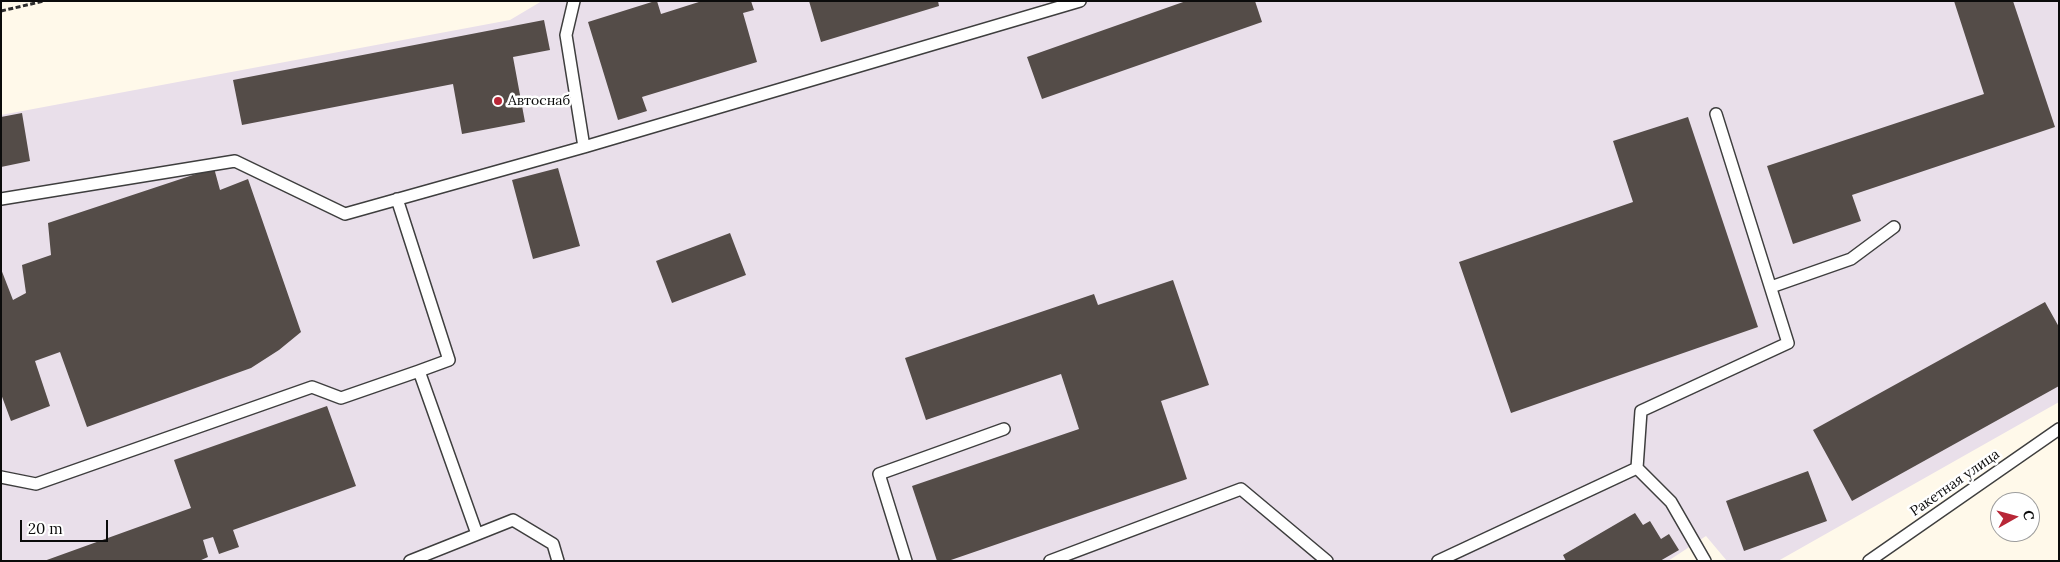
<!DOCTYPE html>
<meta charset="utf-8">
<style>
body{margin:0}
#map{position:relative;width:2060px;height:562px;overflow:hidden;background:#fff9ea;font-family:Lora,serif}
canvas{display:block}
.frame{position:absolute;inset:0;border:2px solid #0b0b0b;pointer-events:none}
.north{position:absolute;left:1990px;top:492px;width:50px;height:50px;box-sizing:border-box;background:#fff;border:1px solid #9d9d9d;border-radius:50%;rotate:83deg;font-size:14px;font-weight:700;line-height:20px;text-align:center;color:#0b0b0b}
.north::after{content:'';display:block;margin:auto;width:18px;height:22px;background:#b82737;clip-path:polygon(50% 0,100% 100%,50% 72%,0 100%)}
.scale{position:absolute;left:20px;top:520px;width:88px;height:22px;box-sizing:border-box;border:2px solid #0b0b0b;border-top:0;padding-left:6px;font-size:15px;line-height:18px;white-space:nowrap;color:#0b0b0b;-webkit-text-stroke:4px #fff;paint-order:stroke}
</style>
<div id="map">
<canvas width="2060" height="562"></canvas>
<div class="frame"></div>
<div class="north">С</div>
<div class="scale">20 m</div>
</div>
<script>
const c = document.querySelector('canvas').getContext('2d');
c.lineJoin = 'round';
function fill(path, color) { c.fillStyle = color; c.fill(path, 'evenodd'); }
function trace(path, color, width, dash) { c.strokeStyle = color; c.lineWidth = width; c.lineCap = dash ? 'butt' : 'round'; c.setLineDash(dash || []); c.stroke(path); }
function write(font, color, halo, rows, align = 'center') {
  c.font = font + ' Lora,serif'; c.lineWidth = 5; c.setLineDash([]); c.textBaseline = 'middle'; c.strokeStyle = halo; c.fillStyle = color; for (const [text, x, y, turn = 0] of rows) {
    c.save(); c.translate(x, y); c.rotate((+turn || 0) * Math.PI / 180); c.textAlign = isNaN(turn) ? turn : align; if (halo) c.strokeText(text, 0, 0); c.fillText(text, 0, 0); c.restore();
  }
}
const industrial = new Path2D(`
 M542 1H2059V402L1778 561H1727L1706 536 1668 561H1V115L510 20Z`);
const building = new Path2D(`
 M655 1H657L661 14 702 1H751L754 10 743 13 757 62 642 97 647 111 618 120 588 22Z
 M809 1H938L939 6 821 42Z
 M1186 1H1255L1262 22 1042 99 1027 57Z
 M1954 1H2013L2055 127 1852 195 1861 221 1793 244 1767 166 1984 94Z
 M544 20 550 50 513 57 525 122 462 134 453 84 242 125 233 80Z
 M22 113 30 161 1 167V117Z
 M1688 117 1758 327 1511 413 1459 262 1633 202 1613 141Z
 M214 168 220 190 248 179 301 332 279 350 251 368 87 427 60 352 35 361 50 406 11 421 1 394V269L13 300 26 293 22 265 51 255 48 223Z
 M558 168 580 246 533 259 512 180Z
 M730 233 746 275 672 303 656 261Z
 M1173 280 1209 385 1161 401 1187 479 948 561H937L912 486 1079 429 1061 374 926 420 905 358 1094 294 1098 305Z
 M2045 302 2059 327V386L1852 501 1813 430Z
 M327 406 356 486 233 530 239 547 219 554 213 537 203 540 208 557 199 561H44L191 508 174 460Z
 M1808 471 1827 521 1744 551 1726 501Z
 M1635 513 1643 525 1650 521 1661 539 1669 534 1679 550 1660 561H1566L1563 555Z`);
const path = new Path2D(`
 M1 11 44 1`);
const lane = new Path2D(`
 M584 147 1080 1
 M1 199 235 161 345 214 584 147 566 35 574 1
 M397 199 449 360 419 371 477 534
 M1771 287 1851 259 1894 227
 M1637 468 1641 411 1788 343 1716 114
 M1 477 36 484 312 387 341 398 419 371
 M410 561 513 520 553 544 558 561
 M906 561 879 474 1004 429
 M1050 561 1241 489 1327 561
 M1438 561 1637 468 1671 502 1705 561
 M1869 561 2059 429`);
const markers = [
 [498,101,5,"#b82737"]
];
const poiNames = [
 ["Автоснаб",508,101]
];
const streetNames = [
 ["Ракетная улица",1955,483,-35]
];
fill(industrial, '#e9dfea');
fill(building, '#544c48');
trace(lane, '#3e3e3e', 14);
trace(path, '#2d2d2d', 3, [5, 2.5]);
trace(lane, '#fff', 11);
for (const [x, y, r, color] of markers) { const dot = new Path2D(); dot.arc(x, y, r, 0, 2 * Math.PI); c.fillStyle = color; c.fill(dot); trace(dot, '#fff', 2); }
write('14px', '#0b0b0b', '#fff', poiNames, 'left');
write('14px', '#0b0b0b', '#fff', streetNames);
</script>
